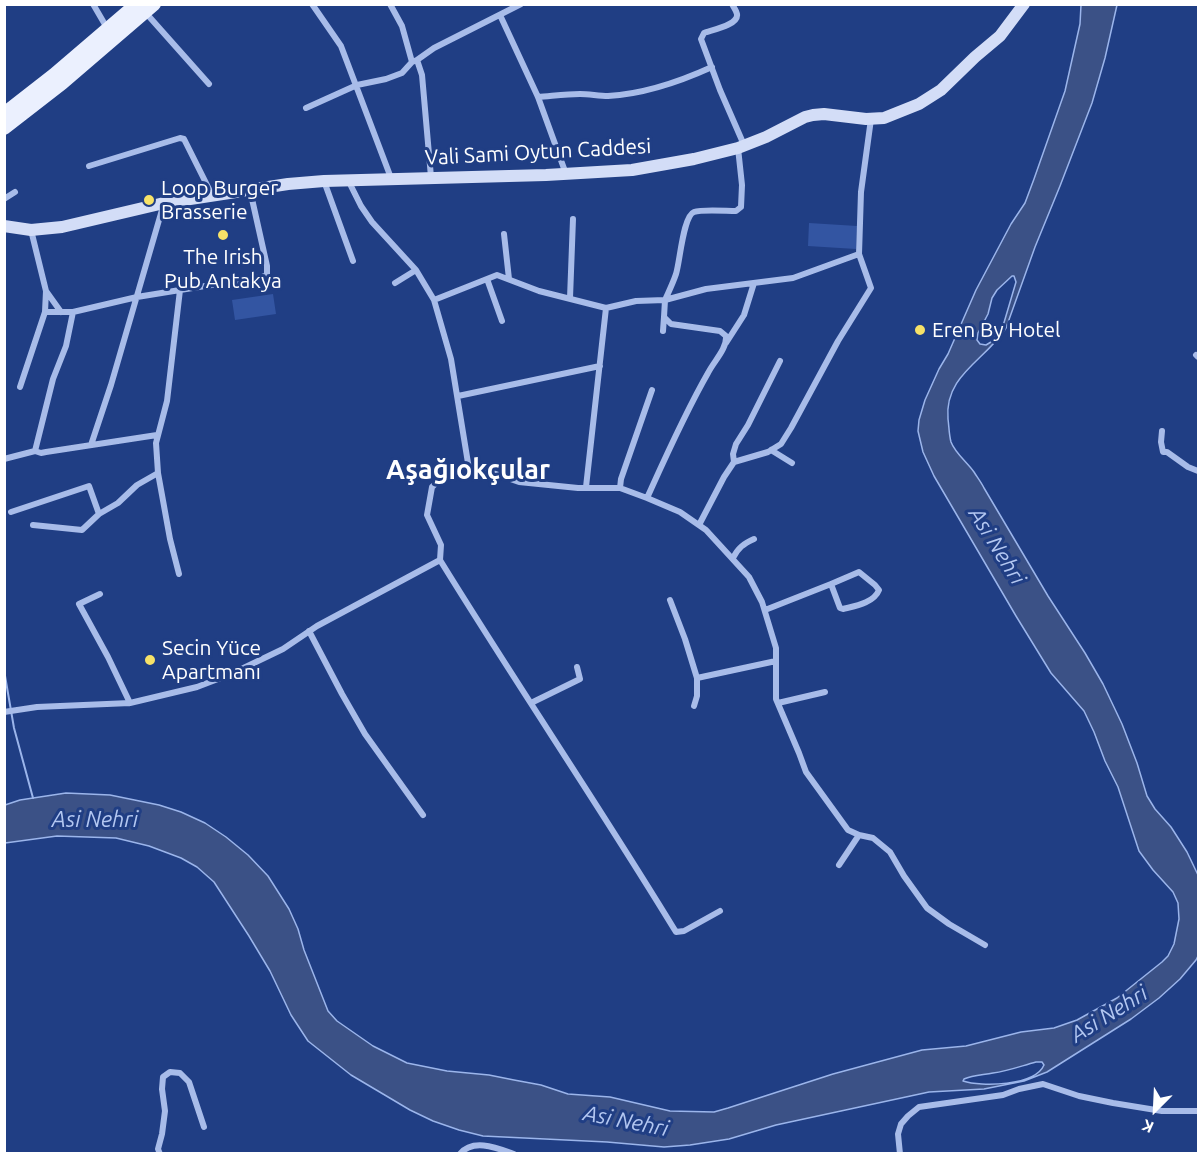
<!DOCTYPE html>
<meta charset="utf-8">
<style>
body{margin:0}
#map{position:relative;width:1203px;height:1158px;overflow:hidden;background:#203e84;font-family:Ubuntu,sans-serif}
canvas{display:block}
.frame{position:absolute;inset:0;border:6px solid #fff;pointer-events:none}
.north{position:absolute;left:1125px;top:1080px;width:60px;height:60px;-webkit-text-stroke:4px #203e84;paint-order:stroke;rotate:204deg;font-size:16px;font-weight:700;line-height:24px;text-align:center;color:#fff}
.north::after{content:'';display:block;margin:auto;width:21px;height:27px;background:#fff;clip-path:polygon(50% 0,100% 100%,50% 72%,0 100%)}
</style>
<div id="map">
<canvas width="1203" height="1158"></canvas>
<div class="frame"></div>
<div class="north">K</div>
</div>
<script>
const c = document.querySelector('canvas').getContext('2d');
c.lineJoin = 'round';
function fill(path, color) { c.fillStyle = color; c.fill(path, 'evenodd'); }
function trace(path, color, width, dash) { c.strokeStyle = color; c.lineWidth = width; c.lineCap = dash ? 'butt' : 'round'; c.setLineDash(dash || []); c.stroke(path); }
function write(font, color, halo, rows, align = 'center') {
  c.font = font + ' Ubuntu,sans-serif'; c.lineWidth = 6; c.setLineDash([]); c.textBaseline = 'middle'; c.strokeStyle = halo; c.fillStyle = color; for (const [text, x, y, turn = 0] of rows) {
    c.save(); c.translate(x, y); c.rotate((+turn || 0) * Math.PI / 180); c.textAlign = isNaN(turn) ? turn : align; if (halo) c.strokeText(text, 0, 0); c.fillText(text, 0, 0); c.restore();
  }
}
const green = new Path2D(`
 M809 223 857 226 856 249 808 246Z
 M273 294 276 314 235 320 232 300Z`);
const water = new Path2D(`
 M1081 5H1117L1105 58 1092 103 1060 186 1035 247 1006 328C986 360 944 375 948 419 949 426 949 435 951 442 955 453 967 462 974 472 977 477 981 482 984 488L1048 596 1085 653 1103 684 1122 724 1137 763 1147 796 1155 809 1171 827 1187 852 1198 875V956L1196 960 1180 979 1159 998 1131 1019 1047 1072 1024 1081 984 1089 929 1092 776 1125 729 1139 690 1145 664 1147 607 1142 483 1136 459 1130 433 1121 410 1110 351 1075 308 1041 291 1015 270 971 249 936 214 882 197 867 181 858 149 846 116 838 57 836 5 843V805L20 800 66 793 110 795 159 805 181 812 205 823 226 837 248 855 268 876 289 909 298 929 304 950 328 1011 337 1021 373 1046 407 1063 447 1071 489 1075 514 1080 541 1085 568 1094 610 1097 670 1111 714 1112 728 1108 833 1074 922 1050 966 1046 1021 1032 1054 1028 1077 1020 1117 998 1162 962 1168 956 1174 944 1179 919 1178 903 1173 892 1153 870 1139 851 1118 787 1105 761 1094 732 1084 711 1051 673 1016 616 934 476 923 452 918 431 919 420 925 400 939 369 948 354 976 290 1011 224 1025 203 1034 179 1065 91 1080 24ZM1012 276H1014L1016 282 1003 326 991 342 986 345 980 344 977 340 978 333 988 314 992 298 997 290ZM1036 1062H1042L1044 1065C1035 1086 981 1087 963 1081L964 1079C973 1075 983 1075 993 1073 1008 1071 1021 1066 1036 1062Z`);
const stream = new Path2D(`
 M4 670 14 728 33 798`);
const street = new Path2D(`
 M93 4 107 28
 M312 4 341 46 391 178
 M390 4 402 26 412 62
 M732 4C734 8 736 10 737 14 739 25 712 30 704 33L701 39 720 90 744 145
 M145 12 209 84
 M500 15 538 97 566 174
 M417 60 422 75 431 177
 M538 97C552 96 566 94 580 94 589 94 599 96 608 96 645 94 679 82 712 67
 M306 108 357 85 386 79 402 73 412 62 417 60 434 48 521 4
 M89 166 180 138 184 139 212 195
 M348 180 361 206 372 222 416 270 434 300 451 359 468 463 472 471 493 473 519 482 578 488H620L647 498 680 512 706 530 749 577 762 602 776 648V699L799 753 806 772 848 830 859 835 873 838 890 852 904 876 927 908 949 924 985 945
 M324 181 353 261
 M4 199 15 192
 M31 230 46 291 45 312H73L137 297 180 290
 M504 234 509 279
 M487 279 502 321
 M395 283 416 270
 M46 291 61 312
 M570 298 573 219
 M434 300 497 275 539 291 606 308 636 301 665 300C669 291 673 283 676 274 680 262 683 216 694 212 702 209 726 211 736 211L741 207 742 185 738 148
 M73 312 66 346 53 379 35 451 41 453 46 452 157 435
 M663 331 664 317
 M726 343 744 315 754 283
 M1196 355 1198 357
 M20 387 45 312
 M458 396 600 366
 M1162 431 1161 442 1163 452H1167L1188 467 1198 471
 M91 445 111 385 164 203
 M771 450 792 463
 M4 459 35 451
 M734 462 733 454 736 444 748 425 780 361
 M158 473 170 539 179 574
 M586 487 606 308
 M620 488 621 479 652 390
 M647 498C666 456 685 413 708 373 714 361 727 349 726 336L720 331 671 324 664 317 665 300 706 289 793 278 859 254
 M11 512 89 486 99 514
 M33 525 82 530 99 514 118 503 137 485 158 473 156 443 167 401 180 290 262 277 267 275V266L250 190
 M699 525 724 477 734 462 768 452 781 444 791 428 838 341 871 288 859 254 861 192 871 119
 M733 558C738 548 743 544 754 539
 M440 560C517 685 600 807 676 932L684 931 720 911
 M859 572 875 585 879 590C874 603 855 606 843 609L840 608 831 584Z
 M100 594 79 604 108 657 130 703
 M670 600 685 639 697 678
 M765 610 831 584
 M309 631 342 694 365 734 423 815
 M531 703 580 679 577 667
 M778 703 825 692
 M694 706 697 696V678L776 661
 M4 712 37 707 130 703 197 687 231 674 283 649 317 626 440 560 441 545 427 515 432 487 450 470 469 466
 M839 865 859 835
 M160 1154 158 1149 162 1134 165 1111 162 1089 163 1077 170 1072 180 1073 189 1082 204 1127
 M460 1154C473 1138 497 1148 514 1154
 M900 1154 898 1134 901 1124 908 1116 919 1107 1003 1095 1019 1089 1043 1084 1079 1096 1113 1103 1162 1111H1198`);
const secondary = new Path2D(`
 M4 226 31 230 62 227 164 203 288 184 324 181 546 175 632 170 694 159 738 148 766 137 805 117 813 115 824 114 866 119 884 118 919 104 941 90 975 57 1000 36 1024 4`);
const primary = new Path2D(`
 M4 114 54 75 137 4
 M4 128 62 83 154 4`);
const markers = [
 [149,200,6,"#f7e268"],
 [223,235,6,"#f7e268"],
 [920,330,6,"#f7e268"],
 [150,660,6,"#f7e268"]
];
const streetNames = [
 ["Vali Sami Oytun Caddesi",538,152,-3]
];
const poiNames = [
 ["Loop Burger",161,188],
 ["Brasserie",161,212],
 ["The Irish",223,257,"center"],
 ["Pub Antakya",223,281,"center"],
 ["Eren By Hotel",932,330],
 ["Secin Yüce",162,648],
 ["Apartmanı",162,672]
];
const waterNames = [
 ["Asi Nehri",997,546,58],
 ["Asi Nehri",95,820],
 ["Asi Nehri",1109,1014,-32],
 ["Asi Nehri",626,1121,11]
];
const districtNames = [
 ["Aşağıokçular",468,470]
];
fill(green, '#3355a2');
fill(water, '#3b5186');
trace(water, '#9bb5eb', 1.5);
trace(stream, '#9bb5eb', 2);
trace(street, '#a8bce9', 6);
trace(secondary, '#d3ddf7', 12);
trace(primary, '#ebf0fe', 14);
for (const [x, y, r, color] of markers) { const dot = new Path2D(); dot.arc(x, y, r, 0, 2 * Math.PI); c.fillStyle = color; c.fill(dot); trace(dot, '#203e84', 2); }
write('21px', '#fff', '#203e84', streetNames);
write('21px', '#fff', '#203e84', poiNames, 'left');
write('italic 22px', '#b3c7f1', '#203e84', waterNames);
write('bold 27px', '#fff', '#203e84', districtNames);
</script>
